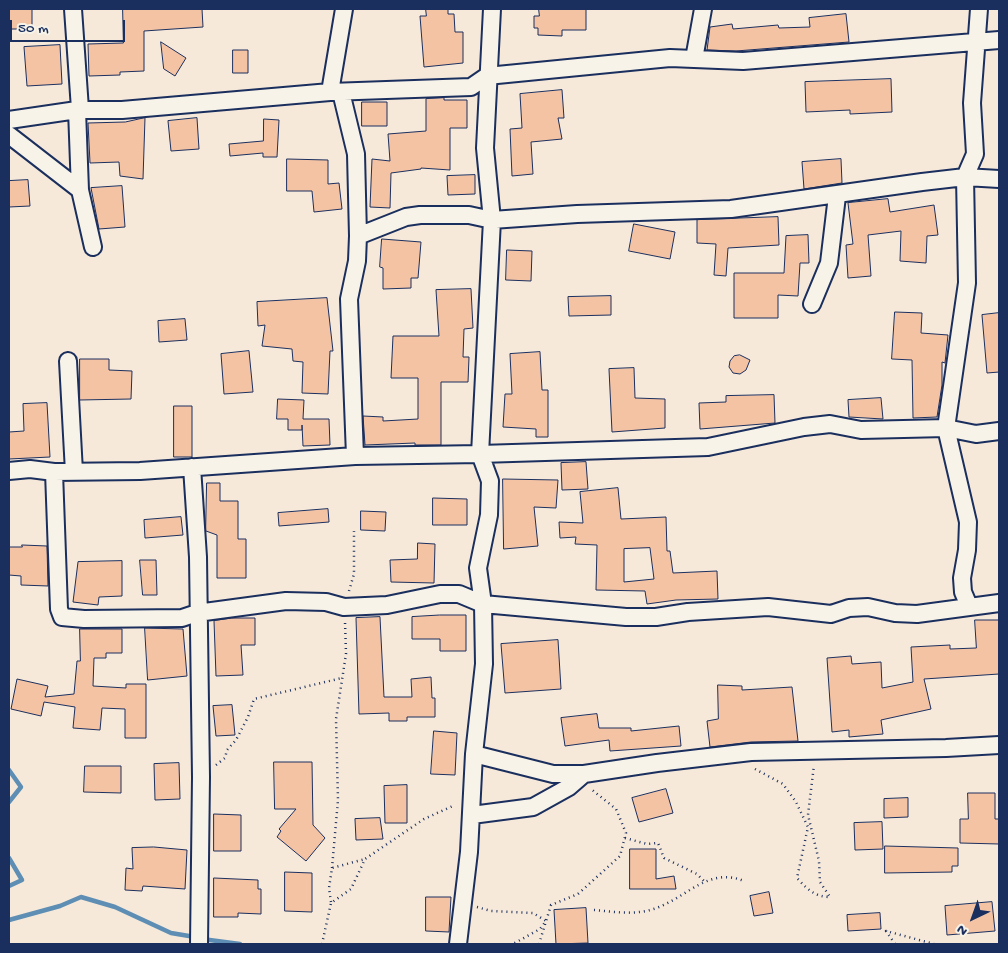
<!DOCTYPE html>
<style>
body{margin:0}
#map{position:relative;width:1008px;height:953px;overflow:hidden;background:#f6e9da;font-family:"Gochi Hand",sans-serif}
canvas{display:block}
.frame{position:absolute;inset:0;border:10px solid #1b2f5e;pointer-events:none}
.north{position:absolute;left:948px;top:893px;width:50px;height:50px;-webkit-text-stroke:4px #f7f3e8;paint-order:stroke;rotate:222deg;font-size:14px;font-weight:700;line-height:20px;text-align:center;color:#1b2f5e}
.north::after{content:'';display:block;margin:auto;width:18px;height:22px;background:#1b2f5e;clip-path:polygon(50% 0,100% 100%,50% 72%,0 100%)}
.scale{position:absolute;left:10px;top:20px;width:115px;height:22px;box-sizing:border-box;border:2px solid #1b2f5e;border-top:0;padding-left:6px;font-size:15px;line-height:18px;white-space:nowrap;color:#1b2f5e;-webkit-text-stroke:4px #f7f3e8;paint-order:stroke}
</style>
<div id="map">
<canvas width="1008" height="953"></canvas>
<div class="frame"></div>
<div class="north">N</div>
<div class="scale">50 m</div>
</div>
<script>
const c = document.querySelector('canvas').getContext('2d');
c.lineJoin = 'round';
function trace(path, color, width, dash) { c.strokeStyle = color; c.lineWidth = width; c.lineCap = dash ? 'butt' : 'round'; c.setLineDash(dash || []); c.stroke(path); }
function fill(path, color) { c.fillStyle = color; c.fill(path, 'evenodd'); }
const stream = new Path2D(`
 M9 770 21 787 9 802
 M9 858 22 880 9 886
 M9 920 60 906 81 897 115 907 171 933 195 937
 M202 939 240 944`);
const building = new Path2D(`
 M9 9H32V29H9Z
 M123 9H202L203 27 144 31V71L120 72V75L89 76 88 44 123 43Z
 M426 9H448V14H454L455 32H463V63L424 67 420 16H426Z
 M539 9H586V30H562V36L538 35V28H534V16H539Z
 M846 14 849 42 736 51 707 50 710 27 732 24 733 29 778 25 779 28 810 27 809 18Z
 M161 42 186 58 175 76 164 69Z
 M60 45 62 84 27 86 24 47Z
 M233 50H248V73H233Z
 M891 79 892 112 850 114V110L806 112 805 82Z
 M562 90 564 118H558L562 139 531 142 533 174 512 176 510 129 522 128 520 94Z
 M444 98V100H467V128H450V170L421 168V169L391 173 390 208 370 207 372 159 390 161 388 134 426 131V99Z
 M362 102H387V126H362Z
 M145 118 143 179 120 176 119 162 90 163 88 123 125 122Z
 M197 118 199 149 171 151 168 121Z
 M264 119 279 120 277 157H263V153L230 156 229 144 263 141Z
 M287 159 328 160V184L339 183 342 209 314 212 312 191H287Z
 M841 159 842 183 804 189 802 162Z
 M475 175V194L448 195 447 176Z
 M28 180 30 206 9 207V181Z
 M122 186 125 227 99 229 91 188Z
 M888 199 890 212 934 205 938 235 927 236 926 263 900 261 901 231 868 235 871 276 848 278 846 245 853 244 848 203Z
 M778 217 779 245 728 248 726 276 714 275 716 244 697 243V220Z
 M634 224 675 232 670 259 629 251Z
 M808 235 809 263H800L798 296 778 295V318H734V273H784L786 236Z
 M382 239 421 242 418 278H411V288L383 289V268L380 267Z
 M507 250 532 251 531 281 506 280Z
 M471 289 473 328 464 329 463 357H469L468 382H441V445H415V443L365 445 363 416 383 417V421L418 419V378H391L393 336H439L436 290Z
 M611 296V315L569 316 568 297Z
 M327 298 333 351H330L328 394 302 393 303 362 293 361 292 349 262 346 265 325 258 326 257 302Z
 M895 312 922 313 921 333 948 335 945 363 942 362V385L937 417 913 418 912 360 892 359Z
 M999 313V372L987 373 982 315Z
 M185 319 187 340 159 342 158 321Z
 M249 351 253 392 224 394 221 354Z
 M540 352 542 390H548V437H536V429L503 427 505 394H512L510 354Z
 M740 355 750 360 746 370 740 374 733 373 729 367 730 361 734 356Z
 M80 359H109V370L132 371 131 399 80 400Z
 M634 368 635 398 665 399V428L612 432 609 369Z
 M774 395 775 423 700 429 699 403 726 402V396Z
 M881 398 883 419 849 417 848 400Z
 M278 399 304 400 303 419H329L330 445 303 446 302 425V430H288V419H277Z
 M47 403 50 457 9 459V432L24 431 23 404Z
 M174 406H192V457H174Z
 M586 462 588 489 562 490 561 463Z
 M503 479 558 480 556 508 534 507 538 546 504 549Z
 M207 483H220V501H238V539H246V578H217V535L206 531Z
 M618 488 621 519 666 517 667 551H670L673 573 717 571 718 599 676 600 647 604 645 591 596 590 597 545 575 544 576 537 560 538 559 522 583 523 580 492ZM650 548 654 579 624 582V549Z
 M433 498 467 499V525H433Z
 M328 509 329 522 279 526 278 513Z
 M361 511 386 512 385 531 361 530Z
 M181 517 183 535 145 538 144 520Z
 M418 543 435 544 434 583 391 582 390 560 417 559Z
 M22 545 47 546 48 586 21 585V576L9 575V547H22Z
 M140 560H156L157 595H143Z
 M122 561V596L99 597 98 605 73 602 78 562Z
 M440 615H466V651H440V639H412V617Z
 M380 617 384 697H412L411 679 431 677 432 698H435V717H407V721H389V713L359 714 356 618Z
 M232 618H255V645H241L243 675 216 676 214 621Z
 M975 620H999V674L924 679 931 709 881 720 883 734 849 737V730L832 732 827 658 851 656 852 664 881 662 882 688 913 682 911 647 950 645V649L976 648Z
 M145 628 183 629 187 676 148 680Z
 M80 629H122V653H106V658H94L93 686 126 688V684H146V738H125V709L102 708 100 730 73 728 75 707 44 702 41 716 11 709 17 679 48 686 45 697 74 694 77 661H80Z
 M558 640 561 689 505 693 501 644Z
 M718 685 742 686V690L792 687 798 741 751 742 710 747 707 721 718 719Z
 M232 705 235 735 216 736 213 706Z
 M597 714 599 728H631V731L679 726 681 746 610 751 609 740 565 746 561 718Z
 M434 731 457 733 455 775 431 774Z
 M274 762H312L313 825 325 838 306 861 277 837 281 831 279 829 296 809H275Z
 M179 763 180 799 155 800 154 764Z
 M85 766H121V793L84 792Z
 M407 785V823H385L384 786Z
 M666 789 673 813 639 822 632 798Z
 M968 793H995V819H999V844L960 843V819H968Z
 M908 798V817L884 818V799Z
 M214 814 241 815V851H214Z
 M380 818 383 839 356 840 355 819Z
 M882 822 883 849 855 850 854 823Z
 M885 846 958 848V866H952V872L885 873Z
 M154 847 187 850 185 889 143 886 142 891 125 890 126 868 133 869 132 848Z
 M630 849H656V879L674 876 676 889H630Z
 M285 872 312 873V912L285 911Z
 M214 878 258 880V889H261V914L238 913V917H214Z
 M769 892 773 913 754 916 750 896Z
 M426 897H451L449 932 426 931Z
 M992 902 995 931 947 935 945 906Z
 M586 908 588 943 556 944 554 910Z
 M880 913 881 929 848 931 847 915Z`);
const path = new Path2D(`
 M349 591 354 574V531
 M216 765 225 758 227 750 236 740 248 717 254 699 342 678
 M755 769 783 784 796 802 808 827 797 878C807 889 815 897 830 897L820 882 819 861 808 815 814 765
 M625 838 647 844 658 843 664 858 697 874 705 882
 M332 868 338 800 336 719 346 654 345 621
 M331 902 329 888 332 868 365 859
 M477 907 491 911 533 913 546 921 540 929 513 944
 M594 910C616 912 638 916 659 907 689 895 710 867 744 881
 M322 944 331 903 351 889 365 859 424 819 455 805
 M539 944 551 905 578 894 620 856 626 833 616 809 591 789
 M895 944 886 931 934 944`);
const street = new Path2D(`
 M73 9 80 109 77 110 80 190 93 247
 M694 59 703 9
 M330 92 344 9
 M341 92 356 154 358 236
 M9 120 77 110H122L330 92 471 87 487 76 670 58 743 61 999 40
 M9 135 80 190
 M812 304 829 263 837 196
 M68 361 74 472
 M355 456 349 299 357 261 358 236 406 217 420 215H469L492 220 577 214 731 209 922 182 965 177 999 179
 M192 467 198 557 201 777 199 944
 M9 471 30 469 54 472 140 471 355 456 480 454 708 447 804 427 830 424 861 430 946 428 976 434 999 431
 M54 472 59 609 62 617 84 619 182 618 197 613 286 601 326 602 344 607 387 605 440 594H459L483 604 626 617H656L688 612 768 607 831 614 849 608 868 607 895 613 917 614 999 603
 M969 606 963 592 962 578 967 550 968 522 946 428 967 283 965 177 975 154 972 103 979 9
 M474 754 553 774H584L657 763 751 752 946 748 999 745
 M472 815 533 807 569 787 584 774
 M458 944 469 852 474 754 484 664 483 604 478 568 489 515 490 481 480 454 492 220 485 148 492 9`);
trace(stream, '#5e8eb3', 4.5);
fill(building, '#f4c3a4');
trace(building, '#1b2f5e', 1);
trace(street, '#1b2f5e', 20);
trace(path, '#1b2f5e', 2.5, [1, 4]);
trace(street, '#f7f3e8', 16);
</script>
